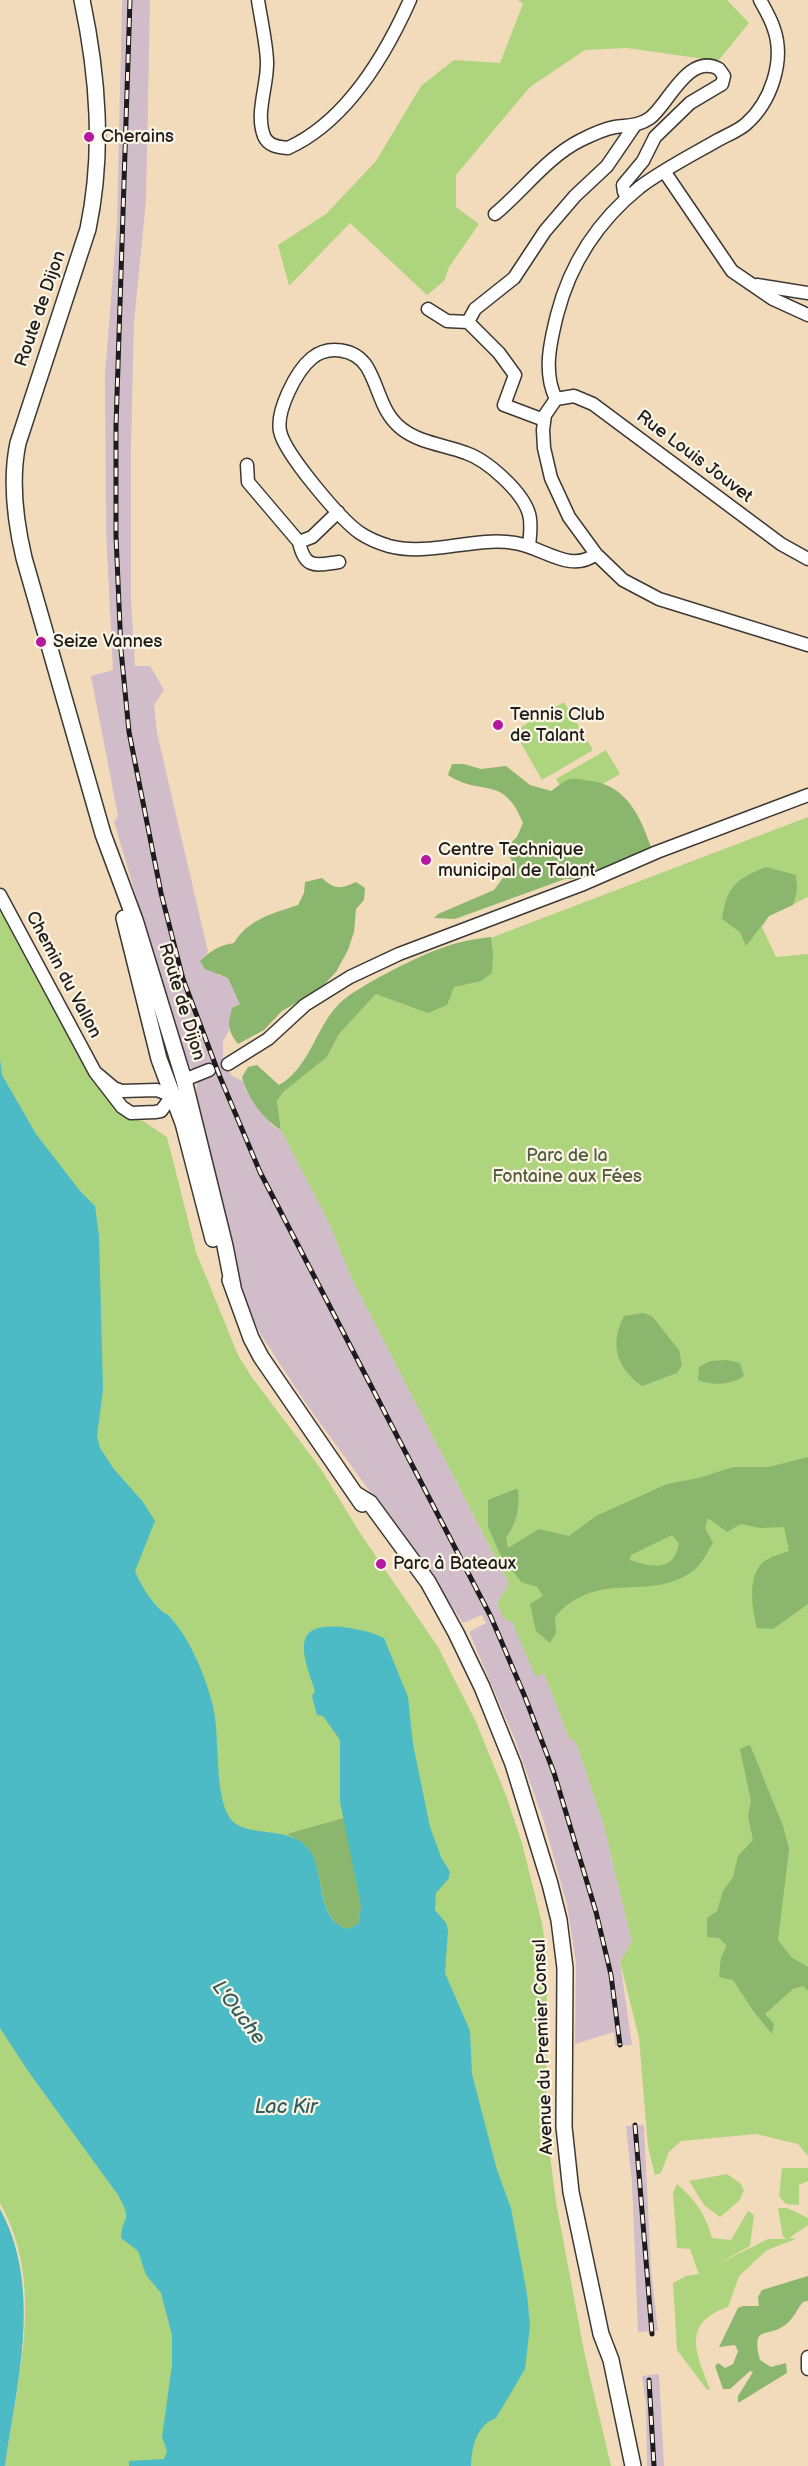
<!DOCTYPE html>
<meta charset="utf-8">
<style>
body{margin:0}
canvas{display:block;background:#f2dbbb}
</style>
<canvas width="808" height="2466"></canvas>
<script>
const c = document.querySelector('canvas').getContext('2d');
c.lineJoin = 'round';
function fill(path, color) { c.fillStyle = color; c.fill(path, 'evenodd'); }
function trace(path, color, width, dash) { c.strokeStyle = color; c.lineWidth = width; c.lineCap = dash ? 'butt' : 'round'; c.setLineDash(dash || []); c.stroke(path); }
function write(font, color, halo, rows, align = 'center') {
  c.font = font + ' "Balsamiq Sans",sans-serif'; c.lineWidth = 4.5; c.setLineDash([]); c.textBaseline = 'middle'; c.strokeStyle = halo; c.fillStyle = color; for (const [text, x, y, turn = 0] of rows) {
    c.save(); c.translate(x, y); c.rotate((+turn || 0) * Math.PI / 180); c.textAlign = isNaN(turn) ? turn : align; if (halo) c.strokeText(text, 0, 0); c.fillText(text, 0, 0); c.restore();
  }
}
const industrial = new Path2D(`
 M122 0H150L146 201 134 322 131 447V600L135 666H150L164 690 154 705 157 733 208 952 200 961 220 976 228 978 241 1004 232 1008 229 1031 223 1041V1057L231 1075 244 1082 245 1089 254 1103 273 1126 281 1130 328 1221 353 1281 509 1584 497 1604 505 1620 512 1621 536 1676 544 1673 569 1738 576 1742 604 1826 632 1942 620 1962 632 2045 615 2046 614 2032 575 2044 576 1963 567 1905 544 1822 516 1742 469 1632 486 1623 482 1615 463 1623 432 1577 307 1405 261 1335 246 1304 237 1275 196 1099 197 1079 211 1065 192 1069 186 1063 114 822 118 816 91 676 113 670 106 530 105 374 117 224Z
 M644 2125 651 2269 658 2331 638 2332 632 2182 626 2126Z
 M659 2374 664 2466H647L646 2405 642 2376Z`);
const green = new Path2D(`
 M518 0H727L749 23 718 61 627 48 585 50 530 87 456 175V207L479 224 449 267 444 281 427 295 350 223 289 286 278 245 326 214 376 161 421 86 454 60 500 63 523 4Z
 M564 702 593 750 542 780 514 731Z
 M606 750 620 774 570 803 556 779Z
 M808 817V897L769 916 762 927 776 957 808 954V2156L798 2144 756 2134 681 2141 669 2152 661 2173 655 2175 648 2147 639 2038 620 1962 632 1942 604 1826 576 1742 569 1738 544 1673 536 1677 512 1622 505 1620 497 1604 509 1584 353 1281 328 1221 281 1130 277 1101 282 1092 327 1057 339 1034 376 994 438 958Z
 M0 903 126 1117 143 1121 167 1137 196 1252 238 1355 251 1376 321 1469 360 1533 438 1647 476 1722 507 1798 522 1843 542 1923 547 1957 546 2104 549 2148 556 2202 585 2356 611 2466H5C17 2380 46 2285 0 2203Z
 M782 2168H808V2181L799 2185V2205L786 2204 779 2196Z
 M727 2174 740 2183 744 2190 740 2200 720 2217 704 2205 689 2181Z
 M677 2184C695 2199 706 2215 712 2238L731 2240 748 2211 754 2215 750 2246 718 2264 768 2239H788L783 2237 778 2208H787L808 2218V2225L789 2238 796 2239 767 2250 739 2276 728 2307C681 2323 696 2353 710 2389L707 2390 677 2350 673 2283 686 2276 699 2274 690 2249 677 2248 673 2193Z`);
const forest = new Path2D(`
 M452 764H464L481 769 506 766 530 785 551 791C556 788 562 782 567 780 574 777 584 780 591 781 627 786 640 816 651 847 627 860 608 871 581 871L574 879H565L455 919 434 918 438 914 494 890 513 864 506 847 517 837 523 823C504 774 481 797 448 775Z
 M766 867 796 875 797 890 793 905 769 916 746 946 740 932 722 919C727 886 736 879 766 867Z
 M322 878C335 890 341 889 356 882L365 888 364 900 356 909 354 932 348 950 336 972 320 989 282 1011 264 1030 238 1044C227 1029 228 1025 232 1008L240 1004 228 978 205 969 200 961C210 951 220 945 234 943 248 919 274 913 298 905L304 893 305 882Z
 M491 937 493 955 492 973 481 981 454 987 447 1005 428 1013 376 994 339 1034 327 1057 283 1092 277 1101 281 1130C263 1119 247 1097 242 1077L248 1067 257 1065 279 1085C310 1067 315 1029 338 1005 354 988 418 956 442 948 457 942 474 939 491 937Z
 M643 1313 652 1316 679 1350 682 1365 677 1373 642 1386C617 1368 609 1345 624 1316Z
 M728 1360 740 1363 744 1376C731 1385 713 1386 698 1380L699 1367 710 1361Z
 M808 1457V1604L773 1629 757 1628C752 1608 746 1574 766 1560 773 1556 782 1554 789 1551L784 1527 760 1528 741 1524 727 1532 708 1518 705 1528 713 1543C707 1552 702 1564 694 1570 651 1604 598 1567 555 1617L556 1633 550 1643 536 1631 530 1604 543 1596 537 1587 521 1582 500 1554 488 1527V1500L516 1489H518C520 1506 517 1524 506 1537L508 1548 539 1529 569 1536 596 1516 667 1484 699 1478 733 1467H769ZM672 1535 679 1543C674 1573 652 1567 630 1560L631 1555Z
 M750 1745 783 1826 789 1849 778 1940 791 1957 808 1967V1991L803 1986 793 1989 765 2014 774 2024 772 2034 754 2012 733 1980 719 1977 721 1957 727 1946 719 1938 707 1937V1918L717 1911 723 1891 733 1877 738 1856 753 1840 748 1816 751 1801 740 1749Z
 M344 1818 361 1906 359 1923 349 1929C317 1922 325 1873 310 1851 305 1843 296 1839 287 1834Z
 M808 2276V2301L803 2302C797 2309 793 2320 785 2325 767 2339 751 2323 760 2360L771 2367 786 2363 787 2373 738 2403V2396L753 2372 750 2371 730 2389H723L715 2366 718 2363 725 2368 733 2364 738 2351 735 2345 719 2347 738 2308 743 2306H759L758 2297 762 2290Z`);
const water = new Path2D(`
 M0 1059 2 1075 36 1134 80 1191 95 1206 99 1235 103 1390 97 1436 100 1448 113 1468 143 1502 155 1521 135 1571C140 1584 151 1602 163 1612 168 1616 166 1612 170 1617 190 1639 204 1673 212 1702 221 1733 213 1794 230 1818 245 1840 293 1823 311 1852 324 1874 317 1923 349 1929L359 1923 361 1906 340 1802V1740L323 1716 317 1715 312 1696 315 1691C311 1677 299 1651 306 1637 315 1617 370 1630 384 1638L408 1697 413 1744 430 1827 441 1857 450 1872 449 1878 436 1893 435 1910 446 1923 448 1930 445 1973 470 2031 472 2074 497 2170 511 2208 527 2294 530 2326 525 2369 496 2418C476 2425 472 2447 471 2466H129V2461L164 2459 167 2451 162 2437 172 2365V2335L161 2293 146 2275 138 2251 121 2238C122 2214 134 2224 118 2195L28 2071 0 2028Z
 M0 2209C43 2288 17 2383 5 2466H0Z`);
const minor = new Path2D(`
 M258 0C261 20 266 41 267 61 268 85 255 113 264 136 268 146 278 147 288 148 347 121 385 56 410 0
 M664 171 732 271 773 299 808 315
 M495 214C524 190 547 157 581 140 591 135 604 129 615 127 628 125 639 126 650 118 668 105 688 52 719 69L724 76 722 84 690 103 655 137 643 161 623 185 624 192 628 197
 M757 285 808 293
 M428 309 447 321 468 322
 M556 399C543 373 550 343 557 315 570 264 599 220 640 187 664 169 692 155 718 140 727 135 738 131 746 124 771 102 785 61 774 29 771 19 765 9 760 0
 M556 399 545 415 543 430 544 448 551 478 569 517 596 554 623 580 659 599 808 645
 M556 399 574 396 593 404 781 544 808 559
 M544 420 504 405 515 375 499 353 468 322 475 309 514 278 545 231 575 196 607 166 635 125
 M247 465 248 482 299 542
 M338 512 312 537 299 542C305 570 316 565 339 562
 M529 546C530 535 532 524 529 514 523 492 487 460 466 453 445 445 420 443 402 429 381 413 380 389 367 367 355 348 328 345 312 358 296 371 276 411 280 431 284 453 341 520 360 533 369 539 379 543 389 546 430 557 474 536 515 543 543 547 570 574 596 554
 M0 895 95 1072 122 1107 131 1113 155 1112 161 1111 172 1096 157 1090 122 1091 114 1088 95 1072
 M228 1064 268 1039 305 1005 350 977 399 954 581 885 657 852 808 795
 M184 1080 209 1070
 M808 2357V2369`);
const major = new Path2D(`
 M82 0C98 76 104 152 88 229L18 443C10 481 15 520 24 558L103 834 135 920 184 1080 225 1246 233 1287
 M124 918 159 1059 183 1123 213 1239
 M230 1280 251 1338 261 1357 362 1504
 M357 1495 370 1503 428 1582 456 1633 482 1687 513 1764 550 1884 559 1920 565 1968 564 2127 571 2192 601 2334 611 2360 633 2466`);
const rail = new Path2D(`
 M130 0 116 426V536L121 650 129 732 161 893 183 979 220 1077 260 1172 491 1617 525 1697 554 1773 596 1912 611 1975 620 2045
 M635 2125 652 2334
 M649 2380 654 2466`);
const markers = [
 [89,137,6,"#b5179e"],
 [41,642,6,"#b5179e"],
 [498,725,6,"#b5179e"],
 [426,860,6,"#b5179e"],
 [381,1564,6,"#b5179e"]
];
const poiNames = [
 ["Cherains",101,137],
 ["Seize Vannes",53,642],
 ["Tennis Club",510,715],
 ["de Talant",510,736],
 ["Centre Technique",438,850],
 ["municipal de Talant",438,871],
 ["Parc à Bateaux",393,1564]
];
const streetNames = [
 ["Route de Dijon",41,309,-71],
 ["Rue Louis Jouvet",694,457,37],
 ["Chemin du Vallon",63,975,62],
 ["Route de Dijon",181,1002,73],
 ["Avenue du Premier Consul",544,2047,-92]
];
const parkNames = [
 ["Parc de la",567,1156],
 ["Fontaine aux Fées",567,1177]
];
const waterNames = [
 ["L'Ouche",238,2013,53],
 ["Lac Kir",286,2108]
];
fill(industrial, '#d1bdca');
fill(green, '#aed47e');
fill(forest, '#8ab66d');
fill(water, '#4dbbc6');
trace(minor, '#3c3934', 15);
trace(major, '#3c3934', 18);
trace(minor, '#fff', 12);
trace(major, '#fff', 15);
trace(rail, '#1c1c1c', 5);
trace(rail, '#fcf5e5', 3, [9]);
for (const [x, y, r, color] of markers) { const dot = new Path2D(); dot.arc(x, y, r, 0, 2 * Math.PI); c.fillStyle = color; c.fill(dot); trace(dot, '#fcf5e5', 2); }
write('18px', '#1c1c1c', '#fcf5e5', poiNames, 'left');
write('18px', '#1c1c1c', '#fcf5e5', streetNames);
write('18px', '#4f5c3e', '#fcf5e5', parkNames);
write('italic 20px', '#305c60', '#fcf5e5', waterNames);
</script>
